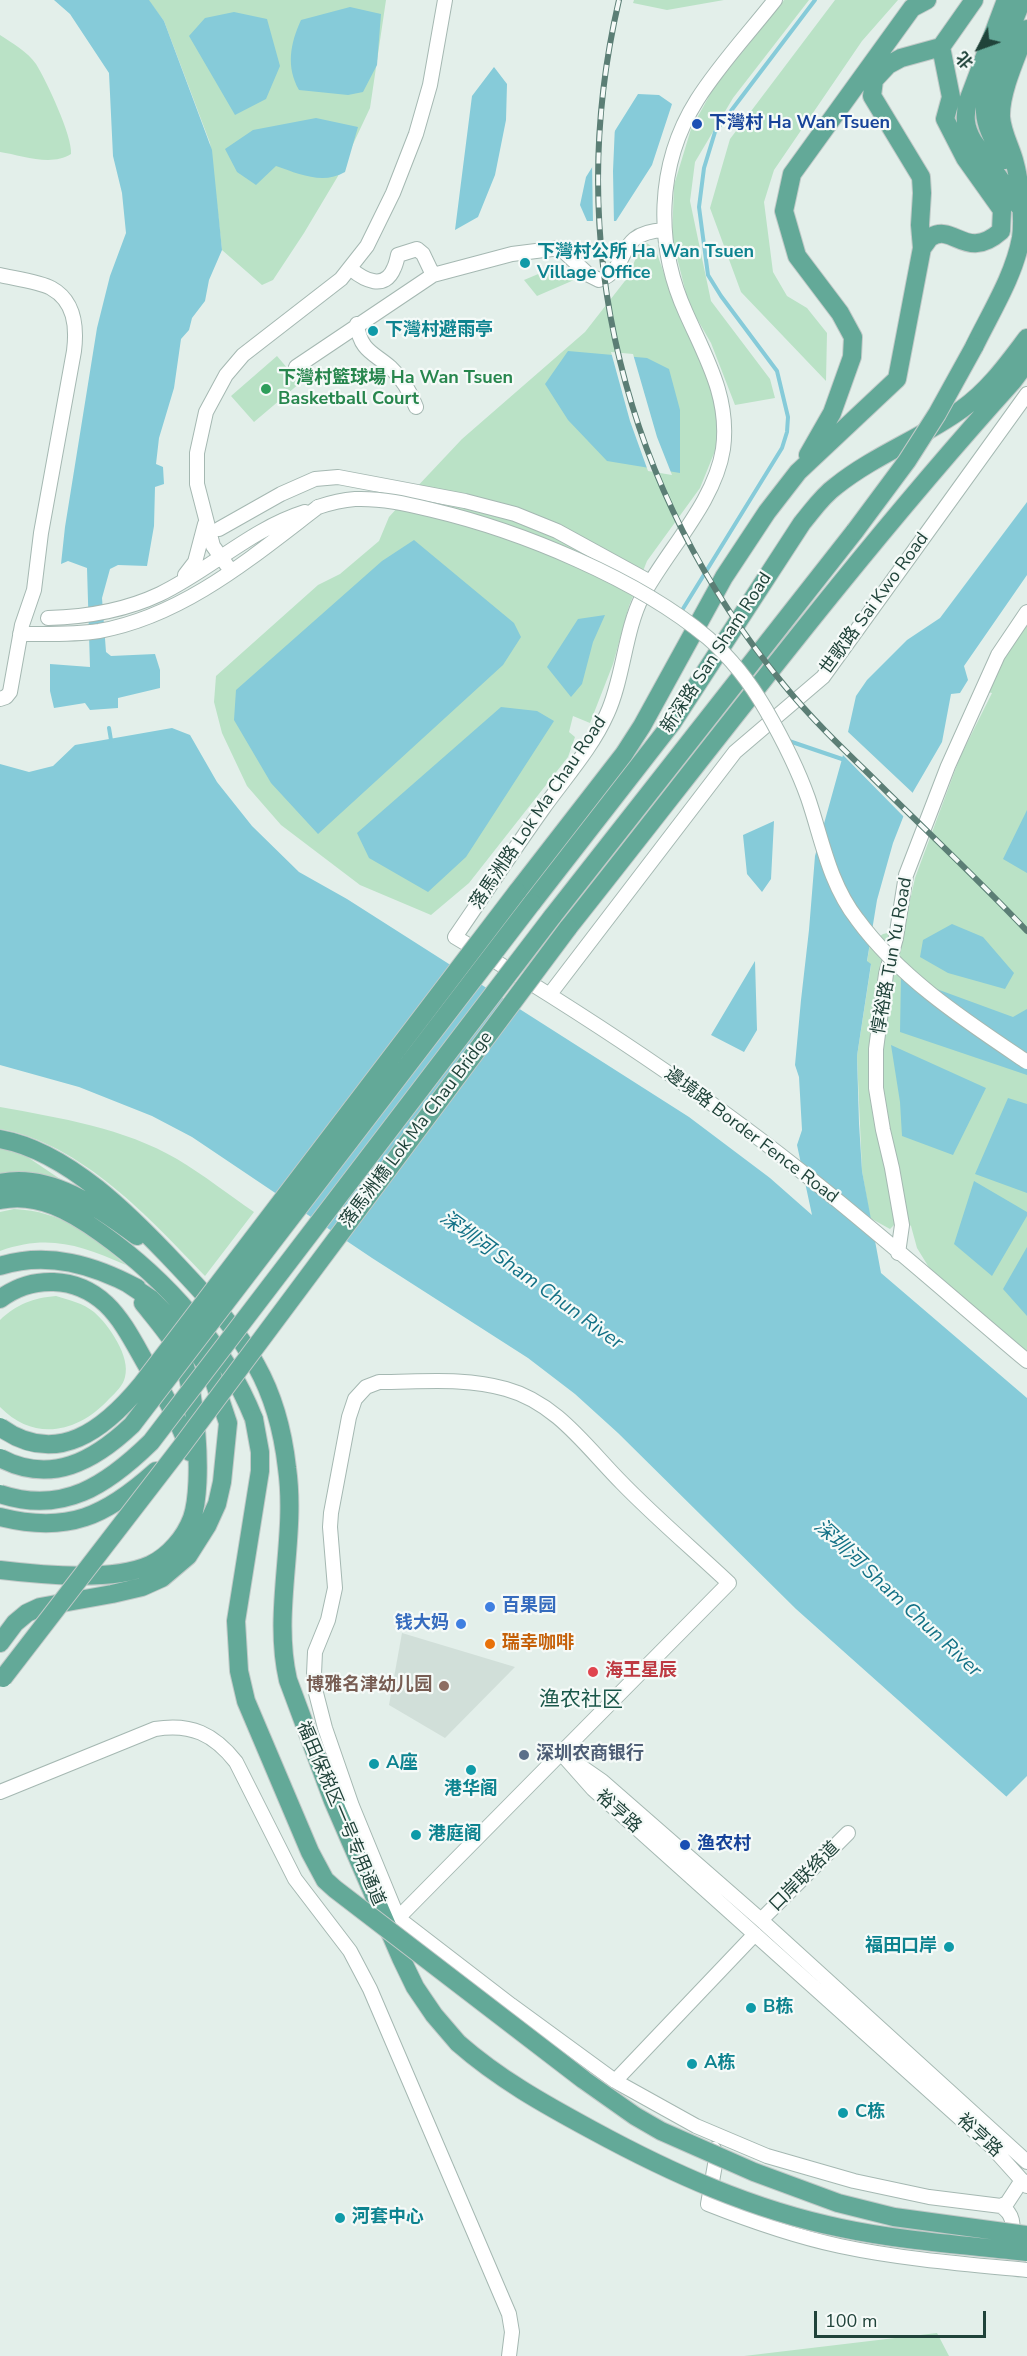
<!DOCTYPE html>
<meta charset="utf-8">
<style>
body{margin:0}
#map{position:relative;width:1027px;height:2356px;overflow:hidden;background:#e3efea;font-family:"Nunito Sans","Noto Sans SC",sans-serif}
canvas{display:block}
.north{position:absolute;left:949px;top:18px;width:60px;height:60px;-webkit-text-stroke:4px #f5faf8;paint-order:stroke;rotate:229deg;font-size:16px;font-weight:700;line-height:24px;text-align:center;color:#20433a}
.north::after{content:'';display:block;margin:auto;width:21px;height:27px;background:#20433a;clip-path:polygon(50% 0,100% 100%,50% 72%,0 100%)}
.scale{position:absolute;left:814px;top:2311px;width:172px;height:27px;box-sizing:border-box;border:3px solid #20433a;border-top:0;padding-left:8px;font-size:18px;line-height:21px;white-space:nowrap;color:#20433a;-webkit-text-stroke:4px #f5faf8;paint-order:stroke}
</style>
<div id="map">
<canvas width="1027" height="2356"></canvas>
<div class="north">北</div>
<div class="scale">100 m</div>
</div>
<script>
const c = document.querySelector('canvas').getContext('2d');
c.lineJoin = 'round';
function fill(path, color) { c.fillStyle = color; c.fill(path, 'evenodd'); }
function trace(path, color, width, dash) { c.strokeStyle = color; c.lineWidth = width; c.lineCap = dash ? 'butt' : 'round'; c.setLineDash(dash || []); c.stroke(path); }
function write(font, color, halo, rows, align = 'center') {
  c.font = font + ' "Nunito Sans","Noto Sans SC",sans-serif'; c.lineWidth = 4.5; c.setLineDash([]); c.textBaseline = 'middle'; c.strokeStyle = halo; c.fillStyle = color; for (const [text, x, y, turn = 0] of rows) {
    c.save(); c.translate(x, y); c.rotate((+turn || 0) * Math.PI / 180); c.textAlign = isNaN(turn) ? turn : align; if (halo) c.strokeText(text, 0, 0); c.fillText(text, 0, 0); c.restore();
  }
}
const built = new Path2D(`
 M402 1633 515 1667 445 1738 389 1705Z`);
const green = new Path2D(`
 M148 0H386L370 108 338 176 304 233 273 280 262 285 222 250 210 143 164 21Z
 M634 0H724L667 10 633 3Z
 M784 0H809L733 98 695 162 690 201 711 301 770 379 775 398 735 405 711 343 689 305 672 238 674 185 691 129 713 89Z
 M835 0H898L862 41 774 170 764 202 773 272 787 296 807 308 827 333 826 381 741 292 710 208 730 139Z
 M0 35C12 43 28 52 36 64 46 80 73 137 71 154 51 167 21 155 0 152Z
 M643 241 655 248 677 310 714 388 719 441 700 488 647 561 629 606 613 664 590 723 573 716 569 732 575 737 568 757 469 883 431 915 360 885 281 825 247 786 222 733 214 702 216 676 318 585 340 574 379 541 389 517 398 507 462 439 585 332 628 277Z
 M562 264 574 280 537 296 524 280Z
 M277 356 300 383 254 422 231 396Z
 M1027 614V1352L1022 1350 933 1274 917 1248 911 1226 901 1218 890 1229 870 1218 862 1171 857 1056 871 965 867 962 870 943 883 934 897 931V959L915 878 960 757 992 693 982 691Z
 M0 1107C60 1118 124 1128 177 1159 204 1175 229 1195 254 1212L205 1276C151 1219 81 1143 0 1129Z
 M0 1148 26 1156 63 1181C42 1174 23 1169 0 1174Z
 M14 1209C62 1211 91 1235 126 1265 79 1245 49 1234 0 1251V1212Z
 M56 1296C69 1300 83 1303 94 1312 109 1325 131 1357 125 1377 123 1386 116 1392 109 1399 78 1433 34 1442 0 1407V1320C17 1304 33 1298 56 1296Z
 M937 2333 949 2356H744Z`);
const water = new Path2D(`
 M54 0H149L164 21 212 150 222 250 209 280 205 301 192 318 189 330 181 339 174 388 159 438 156 464 163 467 164 484 155 487 154 526 147 566 118 565 110 569 102 598 106 652 111 656 155 654 160 670V688L118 698V708L90 710 85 703 54 708 50 691V664L90 667 87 568 68 561 61 564 65 527 97 328 110 276 126 233 122 193 113 156 109 73 70 14Z
 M350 7 381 14 377 65 363 92 348 95 299 90C286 67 290 44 301 20Z
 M234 12 267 19 280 66 266 99 235 115 189 36 205 18Z
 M494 67 507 84 506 120 495 175 478 217 455 230 472 96Z
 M638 94 659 95 672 104 652 165 616 221H587L580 205 586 177Z
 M316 118 358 127 345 172C323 185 299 174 276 166L256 185 237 172 225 149 253 130Z
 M568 351 647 358 669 369 680 410V473L607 461 568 420 545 384Z
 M1027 502V575L964 666 968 680 960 693 951 694 942 742 913 792 893 843 877 900 867 961 871 964 857 1056 859 1123 862 1171 881 1273 1027 1398V1815L796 1609 618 1433 575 1394 528 1358 372 1258 192 1137 152 1116 79 1087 0 1065V764L29 772 53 766 75 745 172 728 190 735 217 782 252 826 299 872 347 899 689 1117 770 1178 812 1215 797 1145 802 1130 799 1077 795 1065 801 1000 809 930 815 856 842 759 856 696 867 680 907 640 940 618Z
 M414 540 514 623 521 637 503 665 318 834 271 783 234 720 236 690 382 561Z
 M605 615 593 642 582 684 571 697 547 667 578 619Z
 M501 707 537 711 554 721 466 857 428 892 369 858 357 833Z
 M1027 810V873L1003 859Z
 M774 821 771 879 762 892 747 874 743 835Z
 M952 924 983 937 1014 973 1005 989 948 973 920 957 923 940Z
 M755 961 757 1030 744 1052 711 1035Z
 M901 976 1013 1017 1027 1009V1075L900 1032Z
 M891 1045 986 1088 953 1155 902 1136 900 1102Z
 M1008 1098 1027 1104V1193L975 1174Z
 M974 1181 1027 1212V1216L992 1276 954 1244Z
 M1027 1247V1316L1003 1289Z`);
const pier = new Path2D(`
 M615 125 613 171 614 224H593L592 161Z
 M611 352 633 354 657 437 672 475 648 471 630 421Z
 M846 730 915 795 905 818 841 753Z
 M1027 1776V1818L1004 1799Z`);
const stream = new Path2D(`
 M681 612 782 448 787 432 788 417 777 371 721 296 708 275 699 207 704 168 715 132 815 0
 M109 728 111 740
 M789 741 842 759`);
const minor = new Path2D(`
 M775 0C749 33 719 65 697 100 656 165 655 245 686 313 706 358 730 398 723 449 715 502 667 550 642 597 625 630 623 680 607 714 592 748 564 779 542 810 512 852 484 895 455 937 574 1008 690 1083 797 1168 876 1230 951 1297 1027 1361
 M351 269C364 280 385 291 394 268 396 264 397 259 398 255L417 249 423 254 433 275
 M0 275C13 278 41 282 51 288 75 301 77 327 74 351L41 533 34 590 22 625 10 692 6 697 0 699
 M357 324C360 351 374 353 390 367 403 379 410 391 416 407
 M296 367 433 275 512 254 560 248 589 275 599 280C633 268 612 233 664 230
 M219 529 281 494 315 479 338 477 465 501 515 514 557 531 650 582
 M231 571 213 546 197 484V453L206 412 226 375 243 355 341 279 367 246 393 193 416 134 430 85 445 0
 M185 575 195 562 205 524
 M48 618C87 617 124 611 160 594 210 570 251 529 305 512
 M20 634C46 634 73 635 99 631 183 616 251 558 318 507
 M550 994 735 752 823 677 1027 394
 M898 1253 902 1225 892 1168 883 1130 876 1088V1049L886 974 896 938 906 875 948 766 998 655 1027 612
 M562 1754 593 1789 991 2146 1027 2186
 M576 1763 602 1781 761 1920 1027 2162
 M0 1792 155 1729C191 1723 214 1734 236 1762L295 1879 350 1951 370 1989 509 2314 512 2332 509 2356
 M398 1918 729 1583C694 1550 656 1518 622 1483 587 1448 557 1403 506 1389 465 1377 421 1382 379 1382L366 1387 355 1399 349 1417 331 1513 330 1527 335 1588 328 1620 315 1652 314 1674 316 1693 325 1728 352 1806 398 1918 511 2005 615 2081 696 2126 767 2156 854 2181 929 2197 1001 2206 1007 2203 1022 2180
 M761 1920 848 1833
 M615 2081 755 1934
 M714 2149 716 2159 708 2204C751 2221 794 2236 840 2246 901 2259 964 2264 1027 2270
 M1001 2206C1015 2215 1013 2226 1012 2241`);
const major = new Path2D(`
 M1006 0 968 101C964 117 965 127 973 141L1019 206
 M1004 160C997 145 986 130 985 112 983 86 1012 27 1022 0
 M922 248C925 245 928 239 931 237 954 223 966 262 1001 231L1002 210 965 158 945 119 951 97 941 47 974 0
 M974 347C991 312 1014 276 1021 238 1024 217 1020 181 1014 160 1010 146 1002 132 1001 117 1000 91 1018 54 1027 29
 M808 455 832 413 852 357 853 337 840 313 797 256 784 211 792 174 912 8 927 0
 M517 892 624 754 642 726 724 577 767 512 798 472 897 379 922 248 920 225 922 193 921 177 872 96 874 80 888 65 901 58 941 47
 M532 903 672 723 802 523C813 510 822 496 836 486 875 455 922 438 962 409 989 390 1008 363 1027 338
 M552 917 855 531
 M568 928C714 744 855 556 1013 381L1027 362
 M0 1139C68 1151 132 1217 178 1266 207 1297 236 1327 256 1365 274 1397 283 1432 287 1468 297 1539 272 1611 288 1680L333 1801 401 1958 415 1987 434 2015 458 2043
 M0 1183C50 1172 99 1208 137 1236
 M0 1200C38 1192 72 1212 101 1233 167 1280 224 1344 254 1419
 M0 1266C48 1251 94 1265 137 1288
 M0 1299C32 1275 76 1276 106 1304 124 1321 136 1347 149 1369 165 1396 180 1422 190 1452
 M0 1517C68 1534 106 1516 156 1471
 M0 1570C41 1575 112 1582 150 1565 169 1556 185 1537 192 1518 204 1484 196 1383 179 1351 169 1334 155 1318 143 1303
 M0 1643 15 1623 27 1613 40 1607 112 1594 142 1587 162 1578 188 1556 207 1526 217 1504 222 1482 228 1423 212 1375 186 1334 151 1299 127 1283`);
const rail = new Path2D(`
 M619 0C562 245 624 491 784 685 810 717 840 746 870 775 922 827 976 877 1027 931`);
const minorBridge = new Path2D(`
 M318 507C330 503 342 500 355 499 382 498 407 504 432 510 521 531 638 579 708 638 731 658 751 684 766 710 782 738 797 767 808 798 822 839 829 883 857 919 901 979 966 1021 1027 1062`);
const majorBridge = new Path2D(`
 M855 531 907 461 937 414 974 347
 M254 1419 260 1452V1471L236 1621 239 1671 246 1701 310 1852 325 1880 335 1889 584 2080 635 2116 661 2131 754 2172 838 2203 894 2217 1027 2235
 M0 1427C57 1468 105 1429 142 1384L517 892
 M0 1458C51 1485 94 1461 132 1425L532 903
 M0 1494C63 1515 107 1485 151 1442L552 917
 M3 1678 181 1447 568 928
 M458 2043C499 2079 544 2104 592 2130 671 2173 753 2210 841 2228 902 2241 965 2245 1027 2252`);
const markers = [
 [697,124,6,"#1a4fb4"],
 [525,263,6,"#0f9aa8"],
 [373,331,6,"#0f9aa8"],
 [266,389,6,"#2e9e5b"],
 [490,1607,6,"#3f7fe0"],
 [461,1624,6,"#3f7fe0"],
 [490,1644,6,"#e8710a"],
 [593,1672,6,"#e0444e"],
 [444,1686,6,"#8d6e63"],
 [524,1755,6,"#5c6f8a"],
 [374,1764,6,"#0f9aa8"],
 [471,1770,6,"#0f9aa8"],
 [416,1835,6,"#0f9aa8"],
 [685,1845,6,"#1a4fb4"],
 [949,1947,6,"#0f9aa8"],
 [751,2008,6,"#0f9aa8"],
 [692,2064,6,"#0f9aa8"],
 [843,2113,6,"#0f9aa8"],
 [340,2218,6,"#0f9aa8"]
];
const transitNames = [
 ["下灣村 Ha Wan Tsuen",709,124],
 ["渔农村",697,1845]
];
const cultureNames = [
 ["下灣村公所 Ha Wan Tsuen",537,253],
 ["Village Office",537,274],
 ["下灣村避雨亭",385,331],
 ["A座",386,1764],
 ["港华阁",471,1790,"center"],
 ["港庭阁",428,1835],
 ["福田口岸",937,1947,"right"],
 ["B栋",763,2008],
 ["A栋",704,2064],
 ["C栋",855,2113],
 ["河套中心",352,2218]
];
const leisureNames = [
 ["下灣村籃球場 Ha Wan Tsuen",278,379],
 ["Basketball Court",278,400]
];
const streetNames = [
 ["世歌路 Sai Kwo Road",875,604,-54],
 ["新深路 San Sham Road",717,653,-57],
 ["落馬洲路 Lok Ma Chau Road",539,813,-56],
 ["惇裕路 Tun Yu Road",893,956,-80],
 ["落馬洲橋 Lok Ma Chau Bridge",417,1130,-53],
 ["邊境路 Border Fence Road",751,1136,37],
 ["裕亨路",618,1812,42],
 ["福田保税区一号专用通道",340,1814,67],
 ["口岸联络道",805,1877,-45],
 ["裕亨路",979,2136,43]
];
const shopNames = [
 ["百果园",502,1607],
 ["钱大妈",449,1624,"right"]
];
const foodNames = [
 ["瑞幸咖啡",502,1644]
];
const healthNames = [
 ["海王星辰",605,1672]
];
const educationNames = [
 ["博雅名津幼儿园",432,1686]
];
const serviceNames = [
 ["深圳农商银行",536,1755]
];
const waterNames = [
 ["深圳河 Sham Chun River",531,1281,36],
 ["深圳河 Sham Chun River",897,1599,43]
];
const quarterNames = [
 ["渔农社区",581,1701]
];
fill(built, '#d1dfd9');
fill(green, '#bae2c6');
fill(water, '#86cbd9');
fill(pier, '#e3efea');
trace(stream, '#86cbd9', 4);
trace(minor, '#a5b8b2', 16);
trace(major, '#c1cac8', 20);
trace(minor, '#fff', 14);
trace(major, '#63a998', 18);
trace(rail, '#5b7e75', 6);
trace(rail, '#f5faf8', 4, [11]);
trace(minorBridge, '#a5b8b2', 16, []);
trace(majorBridge, '#c1cac8', 20, []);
trace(minorBridge, '#fff', 14);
trace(majorBridge, '#63a998', 18);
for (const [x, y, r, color] of markers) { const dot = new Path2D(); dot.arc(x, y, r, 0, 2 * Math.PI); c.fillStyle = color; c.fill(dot); trace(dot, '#f5faf8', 2); }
write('bold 18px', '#164399', '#f5faf8', transitNames, 'left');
write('bold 18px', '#0d838f', '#f5faf8', cultureNames, 'left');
write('bold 18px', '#27864d', '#f5faf8', leisureNames, 'left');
write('18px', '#20433a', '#f5faf8', streetNames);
write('bold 18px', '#366cbe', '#f5faf8', shopNames, 'left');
write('bold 18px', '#c56008', '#f5faf8', foodNames, 'left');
write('bold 18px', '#be3a42', '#f5faf8', healthNames, 'left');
write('bold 18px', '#785e54', '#f5faf8', educationNames, 'right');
write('bold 18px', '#4e5e75', '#f5faf8', serviceNames, 'left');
write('italic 20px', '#137186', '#f5faf8', waterNames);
write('21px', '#1a5749', '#f5faf8', quarterNames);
</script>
